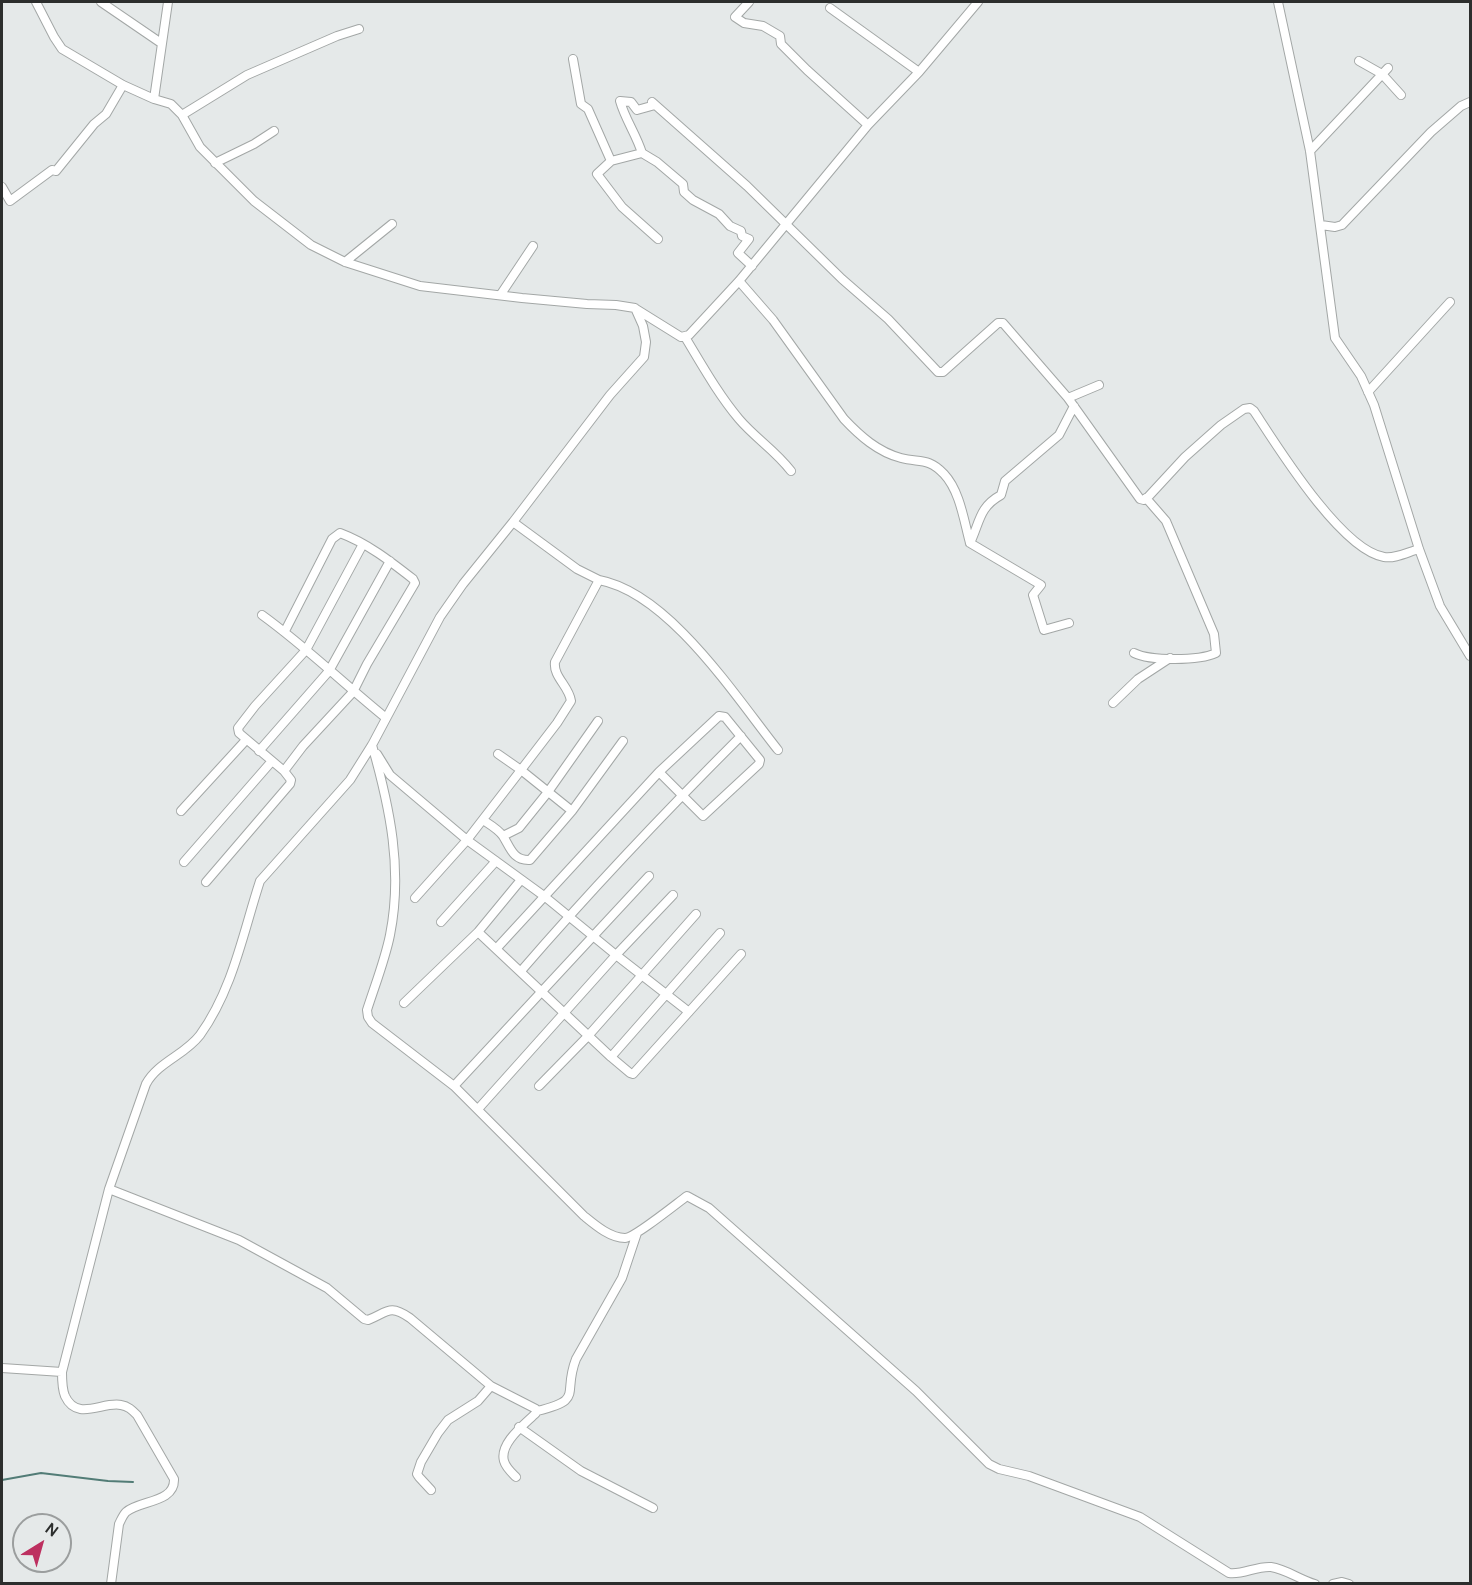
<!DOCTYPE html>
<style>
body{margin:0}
#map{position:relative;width:1472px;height:1585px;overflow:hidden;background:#e5e9e9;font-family:Cabin,sans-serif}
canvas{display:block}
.frame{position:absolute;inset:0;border:3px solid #2c2e2d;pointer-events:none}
.north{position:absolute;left:12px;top:1513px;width:60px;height:60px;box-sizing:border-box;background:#e5e9e9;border:2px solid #9b9e9e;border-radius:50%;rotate:37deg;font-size:16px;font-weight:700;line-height:24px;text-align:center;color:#2c2e2d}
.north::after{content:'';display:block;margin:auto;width:21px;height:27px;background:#bd3060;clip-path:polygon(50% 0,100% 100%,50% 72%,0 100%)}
</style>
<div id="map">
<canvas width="1472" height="1585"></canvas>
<div class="frame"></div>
<div class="north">N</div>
</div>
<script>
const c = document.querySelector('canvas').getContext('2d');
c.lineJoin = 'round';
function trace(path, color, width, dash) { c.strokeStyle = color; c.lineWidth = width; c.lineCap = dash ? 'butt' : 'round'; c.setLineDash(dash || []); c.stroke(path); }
const stream = new Path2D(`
 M2 1480 41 1473 108 1481 133 1482`);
const minor = new Path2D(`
 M101 2 161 43
 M749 2 735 17 744 23 763 26 780 36 781 44 807 70 868 125
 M1278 2 1310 151 1335 338 1361 376 1374 405 1419 549 1440 606 1470 656
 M830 8 919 72
 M573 59 581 104 588 109 611 161 642 153
 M1359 61 1382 74 1401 95
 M154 99 168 2
 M652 102 747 186 842 279 888 319 938 372H943L998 323H1003L1068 398 1140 499 1144 500 1148 497 1185 457 1221 425 1244 409 1250 408 1254 411C1277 446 1341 550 1384 557 1395 559 1408 552 1419 549
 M655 105 637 110 631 102 620 101C625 119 636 134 642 153L657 162 683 184 684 192 693 200 719 214 730 226 741 231 742 236 749 239 738 253 752 266
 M182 115 247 75 337 36 359 29
 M1310 151 1388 68
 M611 161 597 174 622 207 658 239
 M215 163 254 144 274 131
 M2 187 10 201 52 170 56 171 94 124 106 114 123 85
 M1321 225 1335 227 1342 225 1431 132 1461 106 1470 102
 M345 262 392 224
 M739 281 773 320 844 419C860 436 878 452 901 458 919 463 928 457 944 474 960 491 964 521 970 543
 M501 294 533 246
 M636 309 681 337 689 335 739 281 868 125 919 72 978 2
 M685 337C702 365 718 394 739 419 755 438 775 450 791 471
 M1368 392 1450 302
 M1068 398 1099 385
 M513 522 577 569 599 580
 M262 615C305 646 344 684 386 718
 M1069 623 1044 630 1033 595 1041 585 970 543C980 522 979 507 1001 495L1005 481 1059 435 1074 406
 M285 631 332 539 340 533C367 543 390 561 413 579L415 583 367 664 353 692 303 746 284 771 239 733 238 728 255 706 306 650 363 544
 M1134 653C1150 661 1199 661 1216 653L1214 634 1166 521 1146 498
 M1113 703 1138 679 1170 658
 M372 745C390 808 403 870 390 935 385 960 375 985 367 1010L368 1017 372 1023 454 1086 584 1216C595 1225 610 1238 625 1238 634 1238 676 1204 687 1196L709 1208 916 1391 989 1464 999 1469 1029 1476 1140 1517 1229 1573C1243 1575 1256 1566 1271 1567 1286 1569 1300 1580 1315 1584
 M259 751 329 671 390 561
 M377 754 390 775 467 840 544 896 616 955 479 1108
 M181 811 246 740
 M572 811 521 770 557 723 571 701C569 686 553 677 555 662L599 580C669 593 735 696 778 750
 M483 820C489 824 498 829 503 836 510 847 513 861 530 860L572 811 623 741
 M503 836 519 828 548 792 598 721
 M184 862 272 761
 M206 882 290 784 291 780 284 771
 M673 895 616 955 689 1012
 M415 898 467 840 521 770 498 754
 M441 922 496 861
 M478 932 611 1057 630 1073 633 1074 741 954
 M496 949 659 772 719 716 725 717 760 760 759 764 703 816 659 772
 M521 971C591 890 665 812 741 736
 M404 1003 478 932 520 881
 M611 1057 720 933
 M454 1086 649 876
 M539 1086 588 1036 696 914
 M109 1189 239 1240 327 1288 364 1319 368 1320C388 1312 389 1304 410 1318L491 1386 536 1409V1413C525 1424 499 1443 504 1461 506 1468 512 1473 516 1477
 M2 1368 62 1372 109 1189 146 1084C158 1062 185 1055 200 1035 233 989 243 933 260 881L350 780 372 745 440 617 463 584 513 522 610 395 644 357 646 342 643 326 635 308 616 305 587 304 522 298 420 286 345 262 311 245 254 201 200 147 182 115 171 104 154 99 123 85 62 49 54 37 36 2
 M62 1372C62 1379 62 1389 65 1396 77 1422 103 1401 121 1405 128 1406 132 1410 137 1415L174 1479C175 1503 140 1500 126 1512 123 1515 121 1520 119 1524L111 1584
 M537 1411C585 1399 562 1395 576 1359L622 1278 637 1233
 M519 1427 581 1471 653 1508
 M431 1490 419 1477 417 1474 421 1462 438 1433 448 1420 478 1401 491 1386
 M1333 1584 1342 1582 1349 1584`);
trace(stream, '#527c76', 2);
trace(minor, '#a3a7a6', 10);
trace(minor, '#fff', 8);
</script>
